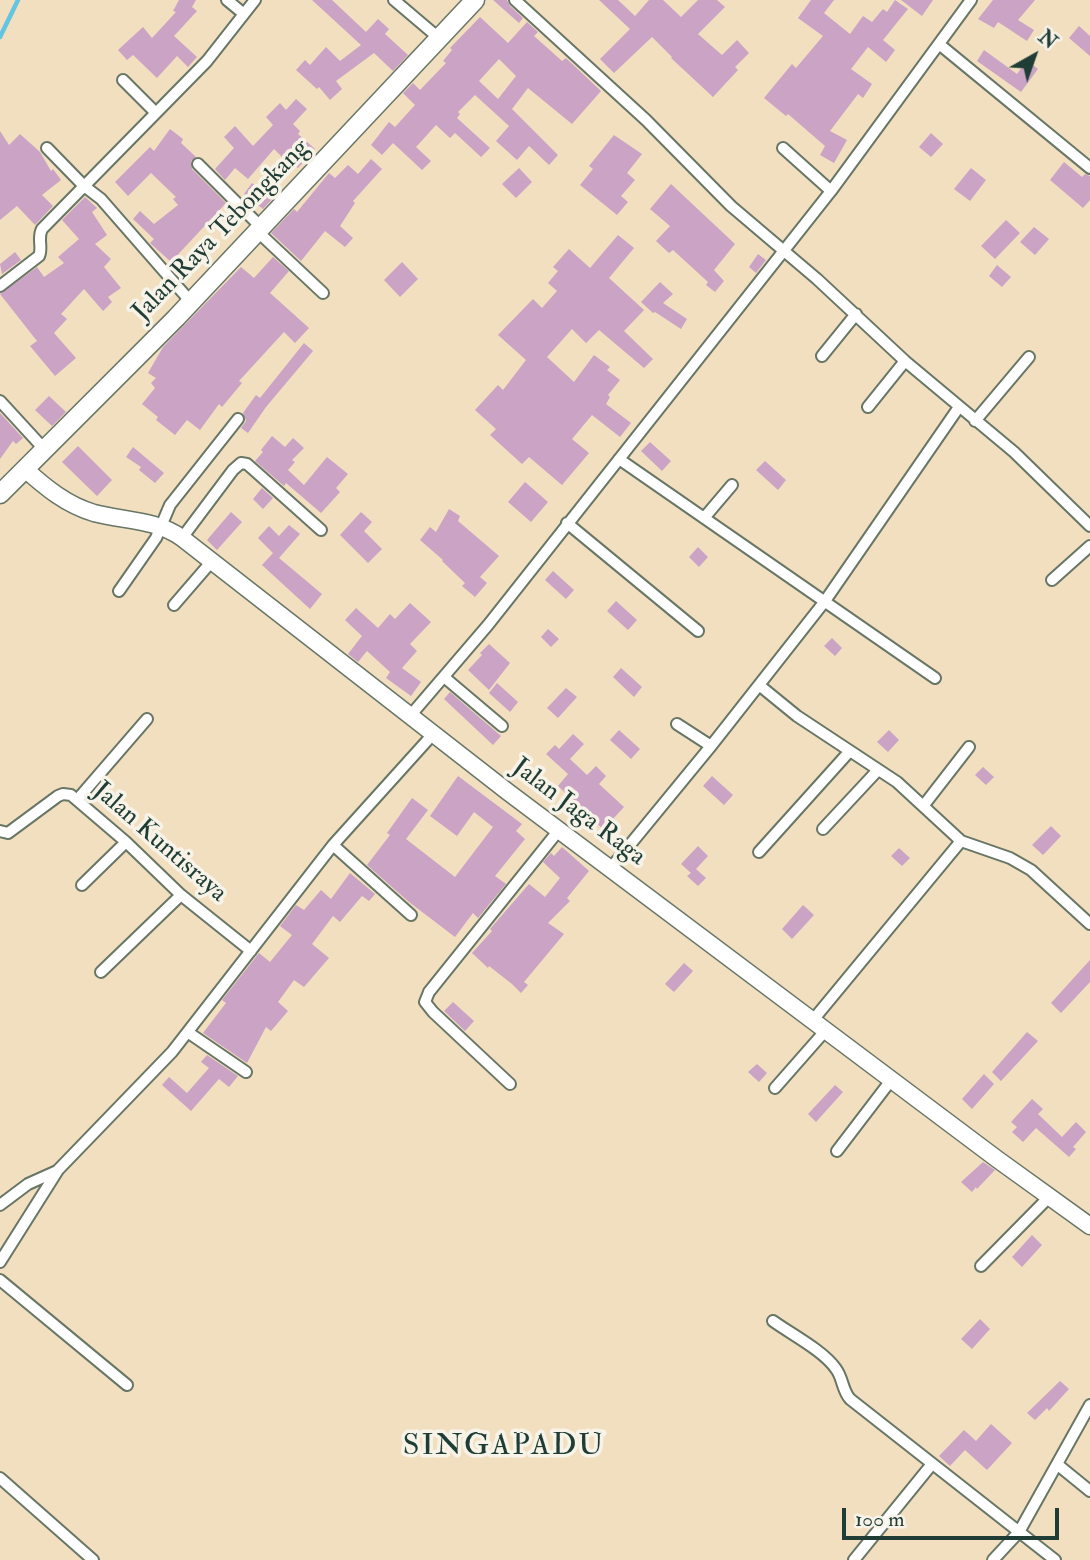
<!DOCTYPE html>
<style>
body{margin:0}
#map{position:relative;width:1090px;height:1560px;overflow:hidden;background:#f1dfc0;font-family:"IM FELL Double Pica",serif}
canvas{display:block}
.north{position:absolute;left:999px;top:21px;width:70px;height:70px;-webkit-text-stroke:5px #f7f3e8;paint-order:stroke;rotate:40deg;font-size:19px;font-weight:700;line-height:28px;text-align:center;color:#1f3d34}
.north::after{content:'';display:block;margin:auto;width:24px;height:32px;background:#1f3d34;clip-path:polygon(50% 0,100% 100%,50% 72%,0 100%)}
.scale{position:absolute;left:842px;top:1508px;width:217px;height:32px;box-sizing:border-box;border:4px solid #1f3d34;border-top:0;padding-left:9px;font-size:21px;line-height:24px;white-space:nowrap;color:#1f3d34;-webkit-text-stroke:5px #f7f3e8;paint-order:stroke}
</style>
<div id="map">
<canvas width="1090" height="1560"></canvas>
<div class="north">N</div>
<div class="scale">100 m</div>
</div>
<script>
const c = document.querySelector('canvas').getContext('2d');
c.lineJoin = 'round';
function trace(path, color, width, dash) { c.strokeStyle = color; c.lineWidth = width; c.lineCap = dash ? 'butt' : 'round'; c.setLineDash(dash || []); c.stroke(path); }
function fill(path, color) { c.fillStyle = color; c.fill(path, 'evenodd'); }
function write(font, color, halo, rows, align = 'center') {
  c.font = font + ' "IM FELL Double Pica",serif'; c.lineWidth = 7; c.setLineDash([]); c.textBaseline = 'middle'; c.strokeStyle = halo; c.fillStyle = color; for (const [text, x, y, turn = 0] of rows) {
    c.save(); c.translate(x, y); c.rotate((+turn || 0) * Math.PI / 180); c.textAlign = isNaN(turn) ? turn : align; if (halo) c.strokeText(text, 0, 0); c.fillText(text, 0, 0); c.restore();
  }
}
const stream = new Path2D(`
 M0 37 18 0`);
const building = new Path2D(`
 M179 0H196L192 7 197 11 174 36 197 57 188 67 177 56 157 78 133 55 127 60 118 50 143 27 152 38 176 12 173 11Z
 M312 0H332L366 32 378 19 389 29 385 34 408 55 393 71 374 53 336 81 342 89 330 100 319 87 317 89 296 70 305 60 310 65 326 47 340 61 361 45Z
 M493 0H507L510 6 523 18 519 23Z
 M599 0H618L635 16 649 0H663L681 17 698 0H717L725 7 698 34 722 55 737 40 749 53 735 67 738 70 713 97 671 58 672 57 652 37 614 73 600 59 630 29Z
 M811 0H834L824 13 850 34 863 16 872 22 883 9 887 12 895 0 908 9 883 40 895 50 886 62 868 47 851 69 872 84 863 98 858 94 830 131 847 140 834 163 820 155 825 146 788 114 786 116 764 98 792 64 796 68 823 36 798 18Z
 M901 0H933L922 16Z
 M993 0H1035L1018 20 1034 30 1027 41 998 22 994 28 978 19Z
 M480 17 508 43 527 22 538 32 534 36 562 61 566 58 601 91 572 124 528 88 512 109 558 155 549 165 529 146 517 160 496 141 509 126 475 95 458 112 460 114 457 118 490 148 481 157 455 133 450 138 436 125 416 147 431 161 422 170 393 143 382 155 371 145 389 122 395 127 415 105 403 93 413 83 420 90 446 63 443 61 452 50 450 48ZM499 59 516 76 498 99 479 81Z
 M1079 26 1090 36V56L1069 38Z
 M984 50 1017 74 1027 60 1038 69 1021 92 977 61Z
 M296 99 307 109 293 124 300 131 298 134 315 149 298 168 284 155 282 157 274 149 248 179 235 168 225 180 215 169 234 148 224 137 235 126 253 146 273 125 266 117 280 103 286 110Z
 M170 129 183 139 181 143 196 157 191 161 192 169 226 203 171 262 150 243 154 239 133 219 140 211 154 224 178 205 173 199 176 197 151 173 128 196 115 182 150 147 154 151Z
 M0 131 9 145 20 134 40 152 51 171 53 169 61 180 42 195 53 206 35 225 17 206 0 220Z
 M931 133 943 144 931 157 919 147Z
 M614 135 642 154 627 173 635 180 621 196 628 202 617 215 580 185 593 169 589 166Z
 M371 159 382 169 353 201 355 203 340 226 353 238 345 247 325 231 301 261 271 233 294 209 297 212 329 173 335 178 348 165 358 174Z
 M1064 162 1082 177 1085 174 1090 176V200L1083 208 1050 180Z
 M519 168 532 182 516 198 502 184Z
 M971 168 986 180 970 201 954 189Z
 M252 183 272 199 263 209 244 194Z
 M671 184 735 244 714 270 724 281 715 292 706 285 708 282 673 250 669 253 656 241 670 226 650 209Z
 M85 197 97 208 92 212 107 235 95 244 111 259 104 267 121 288 108 297 112 302 103 311 84 289 61 314 67 319 54 333 76 358 55 376 30 346 37 341 0 294 37 267 44 277 64 263 58 257 79 239 62 220Z
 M1006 220 1020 233 995 259 981 246Z
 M1034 227 1049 239 1035 255 1020 242Z
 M618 235 634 248 609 278 644 310 624 331 653 359 644 368 599 330 586 343 572 329 547 357 574 382 594 355 610 367 607 370 620 380 608 395 610 397 606 404 631 423 620 437 592 415 572 439 589 453 562 485 529 457 522 464 490 435 496 429 475 410 498 385 503 390 526 360 498 335 533 299 542 308 557 291 548 283 558 271 553 267 569 249 590 268Z
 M15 252 21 260 2 274 0 264Z
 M758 254 766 260 756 273 749 267Z
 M273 257 289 271 270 293 309 328 295 343 284 332 239 381 242 383 222 407 219 404 200 430 187 420 175 435 156 420 158 417 142 404 155 388 151 383 156 378 148 373 163 347 241 267 254 278Z
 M402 262 418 279 400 297 384 280Z
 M997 265 1011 277 1002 287 989 276Z
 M660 282 673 294 663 303 687 319 681 329 655 312 653 313 641 302Z
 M304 343 313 351 266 407 248 433 241 428 246 421 243 413 256 395 260 398Z
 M49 396 66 412 52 426 35 410Z
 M0 413 23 438 16 444 13 441 0 459Z
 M272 436 285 447 293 438 304 448 292 460 295 462 288 470 304 485 327 457 348 474 336 488 340 492 321 513 286 483 284 486 255 461 263 452 261 450Z
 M650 442 671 461 662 471 641 451Z
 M78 446 112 480 97 496 62 462Z
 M133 447 164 473 155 483 139 470 141 467 126 457Z
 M765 461 786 480 778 490 756 470Z
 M525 482 548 502 531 522 508 502Z
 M262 488 273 498 263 509 253 499Z
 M449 509 460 516 458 521 499 556 480 577 487 583 475 597 462 586 465 583 442 561 443 560 420 540 430 527 436 532Z
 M231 512 242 522 217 550 207 540Z
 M361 512 372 522 364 531 382 549 368 563 340 535Z
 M289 525 300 534 279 558 322 594 310 609 262 565 273 553 258 538 269 526 279 536Z
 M698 547 708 557 699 567 689 557Z
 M553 571 574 590 566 599 545 580Z
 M616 601 637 620 628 630 607 611Z
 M410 603 431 622 410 644 417 651 402 668 421 682 411 696 386 678 390 672 367 651 358 662 348 654 362 636 345 620 356 608 378 628 390 614 395 619Z
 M548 629 559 639 551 647 541 637Z
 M832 638 842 648 835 656 824 646Z
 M489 644 510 663 489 690 468 670 482 655 480 653Z
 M621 668 642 687 634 697 613 677Z
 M497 683 518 702 510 712 489 693Z
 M566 688 577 697 558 718 547 708Z
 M450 692 501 736 493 745 444 699Z
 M619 730 640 749 631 759 610 740Z
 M889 730 899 740 888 752 877 742Z
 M573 734 584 744 570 759 587 775 596 766 606 776 599 784 624 807 612 820 618 825 609 835 558 786 568 774 546 754 555 745 559 749Z
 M983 767 994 777 986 785 975 775Z
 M458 776 522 824 516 831 525 839 495 876 506 884 478 918 473 913 455 937 409 902 367 865 390 835 387 833 412 798 428 810 406 839 455 877 493 827 474 812 457 836 430 816Z
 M712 776 733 795 724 805 703 786Z
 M1051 826 1061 836 1043 855 1032 845Z
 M698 846 708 856 696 869 706 878 698 886 687 876 691 873 681 864Z
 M562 847 589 871 567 898 570 901 548 923 564 934 524 982 528 985 521 993 512 984 489 966 488 968 472 953 492 931 490 929 529 884 545 897 560 878 543 862 551 853 554 856Z
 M899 848 910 858 902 866 891 856Z
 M350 873 375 894 369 901 362 896 340 922 333 916 312 944 329 958 304 987 294 980 278 1002 288 1011 271 1031 266 1027 247 1063 203 1033 226 1003 222 1000 259 953 270 962 292 935 280 926 296 905 304 910 321 890 331 899Z
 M803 905 814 915 792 939 782 929Z
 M1090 960V982L1061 1013 1051 1003Z
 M684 963 693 971 674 992 665 984Z
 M453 1002 474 1021 465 1031 444 1011Z
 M1027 1032 1038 1041 1001 1081 992 1072Z
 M207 1055 238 1076 229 1087 219 1079 191 1111 162 1085 169 1077 187 1093 209 1068 201 1062Z
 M757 1064 767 1073 759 1082 748 1072Z
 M984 1074 994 1084 972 1109 962 1099Z
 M835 1085 843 1092 816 1122 808 1114Z
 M1032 1099 1043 1109 1038 1114 1062 1137 1076 1122 1086 1132 1073 1147 1076 1149 1069 1157 1036 1128 1023 1142 1012 1132 1017 1127 1011 1122Z
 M983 1162 995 1170 977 1189 976 1187 972 1192 961 1182Z
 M1032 1235 1042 1245 1022 1267 1012 1257Z
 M980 1319 990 1329 972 1349 961 1339Z
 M1060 1381 1069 1389 1049 1411 1047 1408 1035 1420 1027 1413Z
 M991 1424 1012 1443 987 1470 965 1450 950 1466 939 1456 964 1430 976 1441Z`);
const street = new Path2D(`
 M227 0 244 14
 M394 0 440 39
 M515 0 646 120 731 206 817 279 905 361 1014 452 1090 526
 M939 44 1090 168
 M123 80 156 113
 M47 148 84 186 101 199 191 302
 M783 148 831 191
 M198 164 261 227
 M257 231 323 293
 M0 286 39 256C43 248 37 238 42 229L207 61 255 0
 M822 356 856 314
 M0 401 45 450
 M868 407 905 361
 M975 421 1029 357
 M619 459 935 678
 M704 518 732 485
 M567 523 698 631
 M182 538 233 470 241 463 247 464 255 471 321 530
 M1052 580 1090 546
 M119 591 156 538 170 505 238 419
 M174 605 212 561
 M444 677 502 726
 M759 685 797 716 897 782 961 841 1010 858 1031 870 1090 924
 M410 716 488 625 831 191 971 0
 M677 724 711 746
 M77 800 147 719
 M924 805 969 747
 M823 829 878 770
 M0 831 8 833 58 796 63 794 71 795 126 842 181 895 251 951
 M333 845 411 915
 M759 852 849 752
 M610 869 711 746 825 601 959 407
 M82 885 126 842
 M101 972 181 895
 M813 1020 961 841
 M189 1033 246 1072
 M510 1084 433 1012 425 1002 429 992 559 830
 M775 1088 826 1030
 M837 1151 892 1079
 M0 1205 28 1184 57 1171
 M0 1262 58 1170 172 1052 333 845 434 733
 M981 1266 1050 1196
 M0 1280 127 1385
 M773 1321C791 1334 824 1351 836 1369 843 1378 842 1390 850 1399L1055 1560
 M1058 1465 1090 1491
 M0 1478 93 1560
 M854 1560 932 1464
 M993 1560 1019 1532 1090 1405`);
const secondary = new Path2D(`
 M25 469C46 488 67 505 94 513 124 521 155 519 182 538L508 792 997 1159 1090 1226`);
const primary = new Path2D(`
 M0 494 176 318 475 0`);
const streetNames = [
 ["Jalan Raya Tebongkang",222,231,-46],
 ["Jalan Jaga Raga",578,813,37],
 ["Jalan Kuntisraya",159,843,41]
];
const quarterNames = [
 ["SINGAPADU",504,1448]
];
trace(stream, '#63c5e1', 4.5);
fill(building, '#caa3c5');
trace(street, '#687665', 14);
trace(secondary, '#687665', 19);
trace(primary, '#687665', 21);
trace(street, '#fff', 10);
trace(secondary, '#fff', 16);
trace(primary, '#fff', 18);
write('26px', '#1f3d34', '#f7f3e8', streetNames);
c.letterSpacing = '2px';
write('30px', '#1f3d34', '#f7f3e8', quarterNames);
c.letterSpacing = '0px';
</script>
